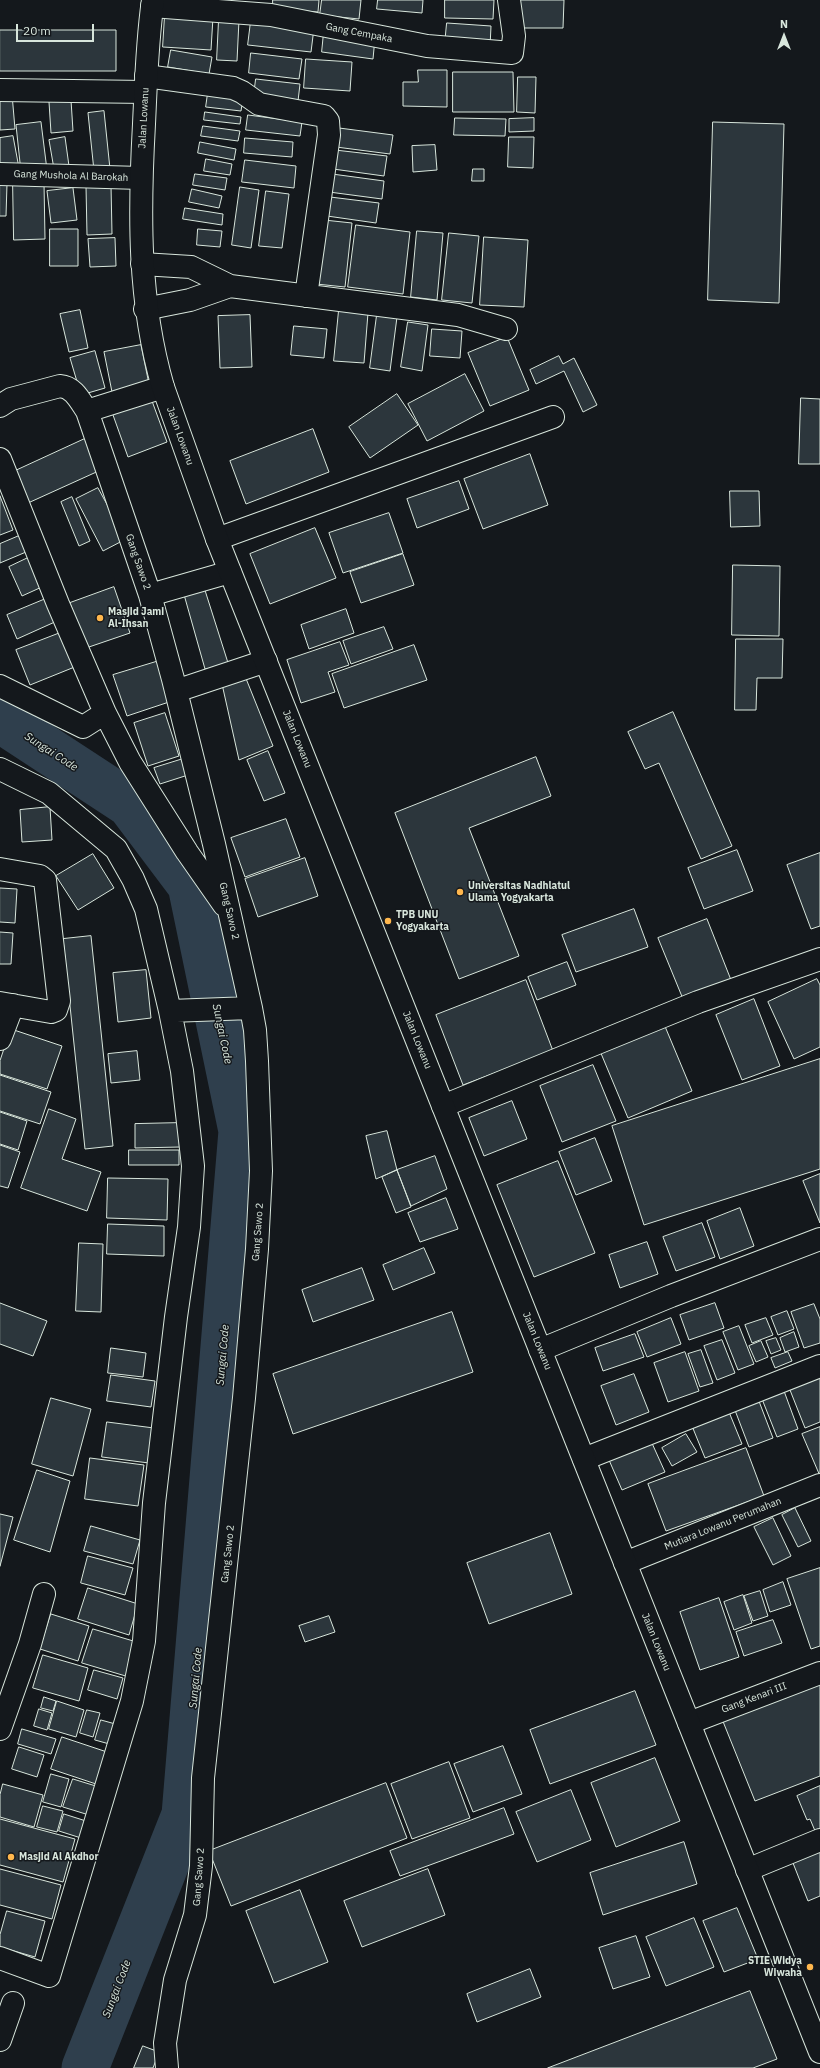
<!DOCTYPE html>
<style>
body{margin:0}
#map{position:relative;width:820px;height:2068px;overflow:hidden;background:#14181c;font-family:"IBM Plex Sans",sans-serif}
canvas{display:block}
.north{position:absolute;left:764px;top:16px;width:40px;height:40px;-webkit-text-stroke:3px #14181c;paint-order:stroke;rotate:0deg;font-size:11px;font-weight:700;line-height:16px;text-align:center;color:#d8e6dc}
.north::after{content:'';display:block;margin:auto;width:14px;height:18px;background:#d8e6dc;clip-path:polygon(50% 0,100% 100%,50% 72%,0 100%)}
.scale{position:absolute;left:16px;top:24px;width:78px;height:18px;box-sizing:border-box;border:2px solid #d8e6dc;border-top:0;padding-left:5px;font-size:12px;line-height:14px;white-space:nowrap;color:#d8e6dc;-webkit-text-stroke:3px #14181c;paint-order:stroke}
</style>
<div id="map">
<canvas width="820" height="2068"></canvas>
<div class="north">N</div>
<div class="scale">20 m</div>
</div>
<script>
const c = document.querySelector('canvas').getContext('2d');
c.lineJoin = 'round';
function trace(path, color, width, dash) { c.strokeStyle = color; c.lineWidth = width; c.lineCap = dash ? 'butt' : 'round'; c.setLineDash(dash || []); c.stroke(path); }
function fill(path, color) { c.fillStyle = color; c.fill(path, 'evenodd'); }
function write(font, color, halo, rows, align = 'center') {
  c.font = font + ' "IBM Plex Sans",sans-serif'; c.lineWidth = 3; c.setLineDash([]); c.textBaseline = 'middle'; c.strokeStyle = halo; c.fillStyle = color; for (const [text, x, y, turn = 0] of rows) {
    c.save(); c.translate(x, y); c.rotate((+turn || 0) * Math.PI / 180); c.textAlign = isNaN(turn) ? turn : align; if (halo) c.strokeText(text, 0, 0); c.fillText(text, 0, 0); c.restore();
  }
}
const river = new Path2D(`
 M0 719 130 804 191 885 242 1131 185 1815 85 2068`);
const building = new Path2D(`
 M273 0H319L318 12 273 9Z
 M322 0H361L359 19 320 15Z
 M378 0H423L422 13 377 9Z
 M445 0H494L493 19 445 18Z
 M515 0H564L563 28H515Z
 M165 15 213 17 211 50 163 47Z
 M219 19 239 20 237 61 217 60Z
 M251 21 314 28 311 52 248 45Z
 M447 23 491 26 490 47 445 44Z
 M0 30H116V71H0Z
 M324 32 375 38 373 59 322 52Z
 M171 50 212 57 209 74 168 67Z
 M251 53 302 59 299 79 249 73Z
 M306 59 352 62 350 91 304 88Z
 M418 70H447V107L403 106V82H418Z
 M453 72H513L514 112H453Z
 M518 77H536L535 113 517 112Z
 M256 79 300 84 298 101 254 95Z
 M208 93 243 98 241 111 206 107Z
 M12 94 15 129 0 130V95Z
 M71 100 73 131 51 133 49 102Z
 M104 111 110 169 94 171 88 113Z
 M205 112 241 117 240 124 204 120Z
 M248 115 302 122 300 136 246 130Z
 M455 118 506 119 505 136 454 135Z
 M534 118V131L509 132V119Z
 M41 122 47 170 21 172 16 125Z
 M713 122 784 124 779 303 708 300Z
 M203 126 240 131 238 141 201 136Z
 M339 128 393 135 390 154 336 147Z
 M13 136 19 168 0 171V138Z
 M65 137 69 166 54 169 49 140Z
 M509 137H534L533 168 508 167Z
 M245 138 293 142 292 157 244 153Z
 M200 142 236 149 234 160 198 153Z
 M435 145 437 170 413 172 412 146Z
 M335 150 387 156 384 176 333 169Z
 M206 159 232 164 230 175 204 171Z
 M245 160 296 166 294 188 242 182Z
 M473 169H484V181H472Z
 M195 174 227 178 225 190 193 185Z
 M332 174 384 181 382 199 329 192Z
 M13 183H44L45 239 14 240Z
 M0 184H7L6 216H0Z
 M111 185 112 234 87 235 86 186Z
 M240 187 259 190 251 248 232 245Z
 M73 188 77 220 51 223 47 191Z
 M192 189 222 196 219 208 189 202Z
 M266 191 289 194 282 248 259 246Z
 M330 197 379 203 376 223 327 216Z
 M185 208 223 214 222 225 183 219Z
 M324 220 352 223 345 287 316 284Z
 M356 225 410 232 403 294 348 287Z
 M50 229H78V266H50Z
 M198 229 222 231 220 247 197 245Z
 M417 231 443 233 437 300 411 297Z
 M449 233 479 236 472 303 442 300Z
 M484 237 528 240 524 307 480 305Z
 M115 238 116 266 90 267 88 239Z
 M80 310 88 348 69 352 60 314Z
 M339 310 368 313 364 363 334 361Z
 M250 315 252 367 220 368 218 316Z
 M377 315 397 317 390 371 370 368Z
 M408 322 428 325 422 371 401 367Z
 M294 326 327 329 324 358 291 355Z
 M432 329 462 331 460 358 430 356Z
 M507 337 529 390 490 406 468 353Z
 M141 345 149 384 112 392 104 352Z
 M95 351 105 388 81 395 70 358Z
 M559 356 563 364 574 358 597 405 583 412 564 371 536 384 530 370Z
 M465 374 484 411 427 441 408 404Z
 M397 394 418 425 370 458 349 427Z
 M801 398 820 399V464H799Z
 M152 401 167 442 128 457 113 415Z
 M313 429 329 472 246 504 230 461Z
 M89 437 103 469 28 503 13 472Z
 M530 454 548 505 483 529 464 479Z
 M459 481 469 509 417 528 407 499Z
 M98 488 126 539 103 551 76 499Z
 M730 491H759L760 526 731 527Z
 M0 496 13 530 0 535Z
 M72 497 90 541 79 546 61 502Z
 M389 513 403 553 343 573 329 533Z
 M315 528 336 578 270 604 250 554Z
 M19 536 26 552 0 563V544Z
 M403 554 414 585 361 603 350 572Z
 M30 557 44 586 22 596 9 567Z
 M733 565 780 566 779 636 732 635Z
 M203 584 229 666 205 669 183 591Z
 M114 587 130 633 86 648 70 603Z
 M48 598 57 621 17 639 7 615Z
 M346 609 354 633 309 649 301 625Z
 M384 627 393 649 351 664 343 641Z
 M68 630 82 664 30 685 16 650Z
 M736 639H783L782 678H757L756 710H735Z
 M340 642 349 665 328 672 335 692 301 703 287 660Z
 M414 645 427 680 344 708 332 674Z
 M159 661 172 701 127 716 113 675Z
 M245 676 273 746 239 760 222 684Z
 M673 712 732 846 701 859 659 763 645 769 628 732Z
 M165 713 179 756 148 766 134 723Z
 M268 751 285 793 264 801 247 760Z
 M536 757 551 796 469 828 519 956 459 979 395 813Z
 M183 759 188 775 160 784 154 768Z
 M50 807 52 840 22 842 20 810Z
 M286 819 300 857 245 877 231 838Z
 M737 850 753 891 704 909 688 868Z
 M820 853V926L811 929 787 865Z
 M93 854 114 888 78 910 56 876Z
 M305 858 318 896 258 917 245 879Z
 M0 888 17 889 15 923 0 922Z
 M634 909 648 947 576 972 562 935Z
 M707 919 731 980 683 999 658 938Z
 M0 932 13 933 11 964H0Z
 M91 936 113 1146 85 1149 63 939Z
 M567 962 576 985 537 1000 528 977Z
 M146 970 151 1018 118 1022 113 973Z
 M817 979 820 985V1047L794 1059 768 1002Z
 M526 980 553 1051 463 1085 436 1015Z
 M754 999 780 1066 742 1080 716 1015Z
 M664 1024 692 1091 628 1118 600 1051Z
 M11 1029 62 1046 47 1089 0 1074V1061Z
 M137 1051 140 1080 111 1083 108 1054Z
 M820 1059V1169L644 1225 612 1126Z
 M593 1065 616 1121 562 1142 540 1086Z
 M0 1075 51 1092 40 1124 0 1111Z
 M512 1101 527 1139 484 1156 469 1118Z
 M49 1109 76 1119 62 1159 101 1172 87 1211 21 1188Z
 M0 1112 27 1121 18 1150 0 1144Z
 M180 1123V1147L135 1148V1124Z
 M387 1131 397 1170 376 1179 366 1136Z
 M595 1138 612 1181 576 1195 559 1152Z
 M0 1145 20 1152 8 1188 0 1186Z
 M129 1150H179V1165H129Z
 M435 1156 447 1189 411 1206 397 1170Z
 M558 1161 595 1253 534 1277 497 1185Z
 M397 1170 411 1207 396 1213 382 1177Z
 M820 1174V1223L803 1181Z
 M108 1178 168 1179 167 1220 107 1218Z
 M446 1198 458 1229 420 1242 408 1213Z
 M740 1208 754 1246 720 1259 707 1221Z
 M702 1223 715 1257 676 1271 663 1237Z
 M108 1224 164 1226V1256L107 1254Z
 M647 1242 658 1274 620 1288 609 1255Z
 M79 1243 103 1244 101 1312 76 1311Z
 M424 1248 435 1273 393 1290 383 1265Z
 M362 1268 374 1300 313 1322 302 1290Z
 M0 1303 47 1321 33 1356 0 1344Z
 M715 1303 724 1328 689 1340 680 1315Z
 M814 1304 820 1319V1343L804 1348 791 1312Z
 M787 1311 794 1329 778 1335 771 1317Z
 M452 1312 473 1372 293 1434 273 1374Z
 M671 1318 681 1344 647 1357 637 1332Z
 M766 1318 773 1335 752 1343 745 1325Z
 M739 1326 754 1364 738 1370 723 1332Z
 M794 1332 799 1347 785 1352 780 1338Z
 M635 1334 644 1357 603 1371 595 1348Z
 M776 1338 781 1350 771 1354 766 1341Z
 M722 1340 735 1373 717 1380 704 1346Z
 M761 1341 768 1357 756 1362 749 1346Z
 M111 1348 146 1353 143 1377 108 1373Z
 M701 1350 713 1383 700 1387 688 1354Z
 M685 1352 699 1391 668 1402 654 1363Z
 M788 1352 792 1361 775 1368 771 1358Z
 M634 1374 649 1412 616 1425 601 1386Z
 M111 1375 155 1381 151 1407 107 1401Z
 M820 1378V1422L805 1428 790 1390Z
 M784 1391 798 1429 777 1437 762 1399Z
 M757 1396 773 1438 749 1447 733 1405Z
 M51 1398 91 1409 73 1476 32 1464Z
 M729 1412 742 1444 705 1458 692 1426Z
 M107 1422 154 1428 149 1463 102 1457Z
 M820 1427V1476L802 1434Z
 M686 1434 697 1452 672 1466 662 1448Z
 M651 1441 665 1472 622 1490 609 1460Z
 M746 1448 764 1496 666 1531 648 1484Z
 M90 1458 144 1465 138 1506 85 1499Z
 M37 1470 70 1481 50 1552 14 1540Z
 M795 1508 811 1541 798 1547 782 1515Z
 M0 1514 13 1517 0 1566Z
 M773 1518 791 1556 773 1565 754 1527Z
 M91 1526 140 1540 133 1564 84 1551Z
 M550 1533 572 1594 489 1624 467 1563Z
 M88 1556 133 1568 125 1595 81 1583Z
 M820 1568V1646L811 1649 787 1579Z
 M783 1582 791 1605 770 1612 763 1590Z
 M88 1588 138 1604 129 1635 78 1619Z
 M760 1591 768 1616 753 1621 744 1596Z
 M743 1595 752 1623 734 1630 724 1602Z
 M719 1598 739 1657 700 1670 680 1612Z
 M51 1614 89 1626 78 1661 40 1649Z
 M329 1616 335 1632 305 1642 299 1626Z
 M773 1620 782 1643 744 1656 736 1632Z
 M93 1629 140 1643 129 1677 82 1663Z
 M43 1655 88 1668 79 1701 33 1688Z
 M94 1670 123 1678 117 1699 88 1690Z
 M820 1681V1776L755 1801 722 1719Z
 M635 1691 656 1745 550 1784 530 1730Z
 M44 1697 56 1701 53 1711 41 1708Z
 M57 1701 84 1710 76 1737 49 1729Z
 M39 1709 52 1713 47 1730 34 1726Z
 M87 1710 100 1713 93 1737 80 1733Z
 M101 1720 119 1725 113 1745 95 1740Z
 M22 1729 56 1739 51 1754 18 1744Z
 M62 1737 110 1753 99 1785 51 1769Z
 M503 1746 522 1794 473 1812 454 1764Z
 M19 1747 44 1755 37 1777 12 1769Z
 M655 1758 680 1821 616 1847 591 1783Z
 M449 1762 470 1818 412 1839 391 1784Z
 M51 1774 69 1779 61 1807 43 1802Z
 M73 1779 99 1787 89 1815 63 1807Z
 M386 1783 407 1838 231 1906 209 1851Z
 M3 1784 43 1795 34 1827 0 1817V1795Z
 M820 1786V1837L818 1838 810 1819 807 1820 797 1796Z
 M571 1790 591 1840 537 1862 516 1812Z
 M43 1806 63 1811 57 1832 37 1827Z
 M504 1808 514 1834 400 1876 390 1851Z
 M64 1814 86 1821 81 1838 59 1831Z
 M0 1819 75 1839 63 1882 0 1865Z
 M684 1842 697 1884 603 1915 590 1873Z
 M820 1852V1896L808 1901 793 1863Z
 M0 1869 61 1885 52 1919 0 1905Z
 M428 1869 445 1915 362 1947 344 1901Z
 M300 1890 328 1962 274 1983 246 1911Z
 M737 1908 758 1959 724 1972 703 1921Z
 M7 1911 45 1921 35 1957 0 1947V1935Z
 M694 1918 714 1967 666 1986 646 1937Z
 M636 1936 650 1977 613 1989 599 1948Z
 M530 1969 541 1997 477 2022 467 1994Z
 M750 1991 777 2059 753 2068H548Z
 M143 2046 159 2052 153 2068H134Z`);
const minor = new Path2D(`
 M152 6 271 15 427 46 512 53 514 36 509 0
 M146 76 233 88 242 92 259 104 324 116 328 121 329 135 306 296
 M0 90 145 92
 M0 174 141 178
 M142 264 191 267 230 286 458 315 506 329
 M145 309 190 300 230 286
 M0 406 11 399 60 386C74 387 80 401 87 411L150 595 173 679 214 844 251 1008 255 1030 257 1061 261 1171 257 1249 244 1398 203 1778 201 1866 195 1915 175 1980 165 2043 167 2068
 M87 411 163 387
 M0 459 58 604 105 713 130 762 187 852 224 905
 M217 539 553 417
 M150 595 230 572
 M0 686 83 727 105 713
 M176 691 266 661
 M0 769 49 793 116 849 133 879 146 909 170 1011 182 1071 193 1166 189 1227 176 1317 154 1503 144 1641 132 1701 49 1976 0 1958
 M0 869 40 876 45 880 59 1001 56 1010 51 1012 0 1003
 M170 1011 251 1008
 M0 1039 13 1005
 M443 1106 698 1002 820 959
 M540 1350 671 1296 820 1239
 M584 1459 820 1366
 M625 1563 820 1485
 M689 1723 820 1673
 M0 1729 30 1644 44 1594
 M747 1870 820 1840
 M0 2040 13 2003`);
const major = new Path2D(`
 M153 0C147 41 146 83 144 124 139 213 138 301 163 387L217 539 820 2052`);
const markers = [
 [100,618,4,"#ffb74d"],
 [460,892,4,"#ffb74d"],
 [388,921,4,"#ffb74d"],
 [11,1857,4,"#ffb74d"],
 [810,1967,4,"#ffb74d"]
];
const streetNames = [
 ["Gang Cempaka",359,33,11],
 ["Jalan Lowanu",144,118,-87],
 ["Gang Mushola Al Barokah",71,176,2],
 ["Jalan Lowanu",180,436,70],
 ["Gang Sawo 2",138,562,71],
 ["Jalan Lowanu",297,739,68],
 ["Gang Sawo 2",229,911,77],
 ["Jalan Lowanu",417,1040,68],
 ["Gang Sawo 2",258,1232,-86],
 ["Jalan Lowanu",537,1341,68],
 ["Mutiara Lowanu Perumahan",723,1524,-22],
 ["Gang Sawo 2",228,1554,-84],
 ["Jalan Lowanu",656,1642,68],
 ["Gang Kenari III",754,1698,-21],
 ["Gang Sawo 2",199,1877,-86]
];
const poiNames = [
 ["Masjid Jami",108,612],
 ["Al-Ihsan",108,624],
 ["Universitas Nadhlatul",468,886],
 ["Ulama Yogyakarta",468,898],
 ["TPB UNU",396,915],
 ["Yogyakarta",396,927],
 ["Masjid Al Akdhor",19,1857],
 ["STIE Widya",802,1961,"right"],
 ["Wiwaha",802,1973,"right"]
];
const waterNames = [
 ["Sungai Code",51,752,33],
 ["Sungai Code",222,1034,78],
 ["Sungai Code",223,1355,-85],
 ["Sungai Code",196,1678,-85],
 ["Sungai Code",117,1989,-69]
];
trace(river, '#2f3f4d', 47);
fill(building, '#2c363c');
trace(building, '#d8e6dc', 1);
trace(minor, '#d8e6dc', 24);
trace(major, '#d8e6dc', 24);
trace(minor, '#14181c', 22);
trace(major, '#14181c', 22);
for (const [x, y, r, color] of markers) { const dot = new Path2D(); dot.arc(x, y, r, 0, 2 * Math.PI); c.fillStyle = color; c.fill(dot); trace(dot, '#14181c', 1.5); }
write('10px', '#d8e6dc', '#14181c', streetNames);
write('bold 10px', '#d8e6dc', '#14181c', poiNames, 'left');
write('italic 11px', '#d8e6dc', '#14181c', waterNames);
</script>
